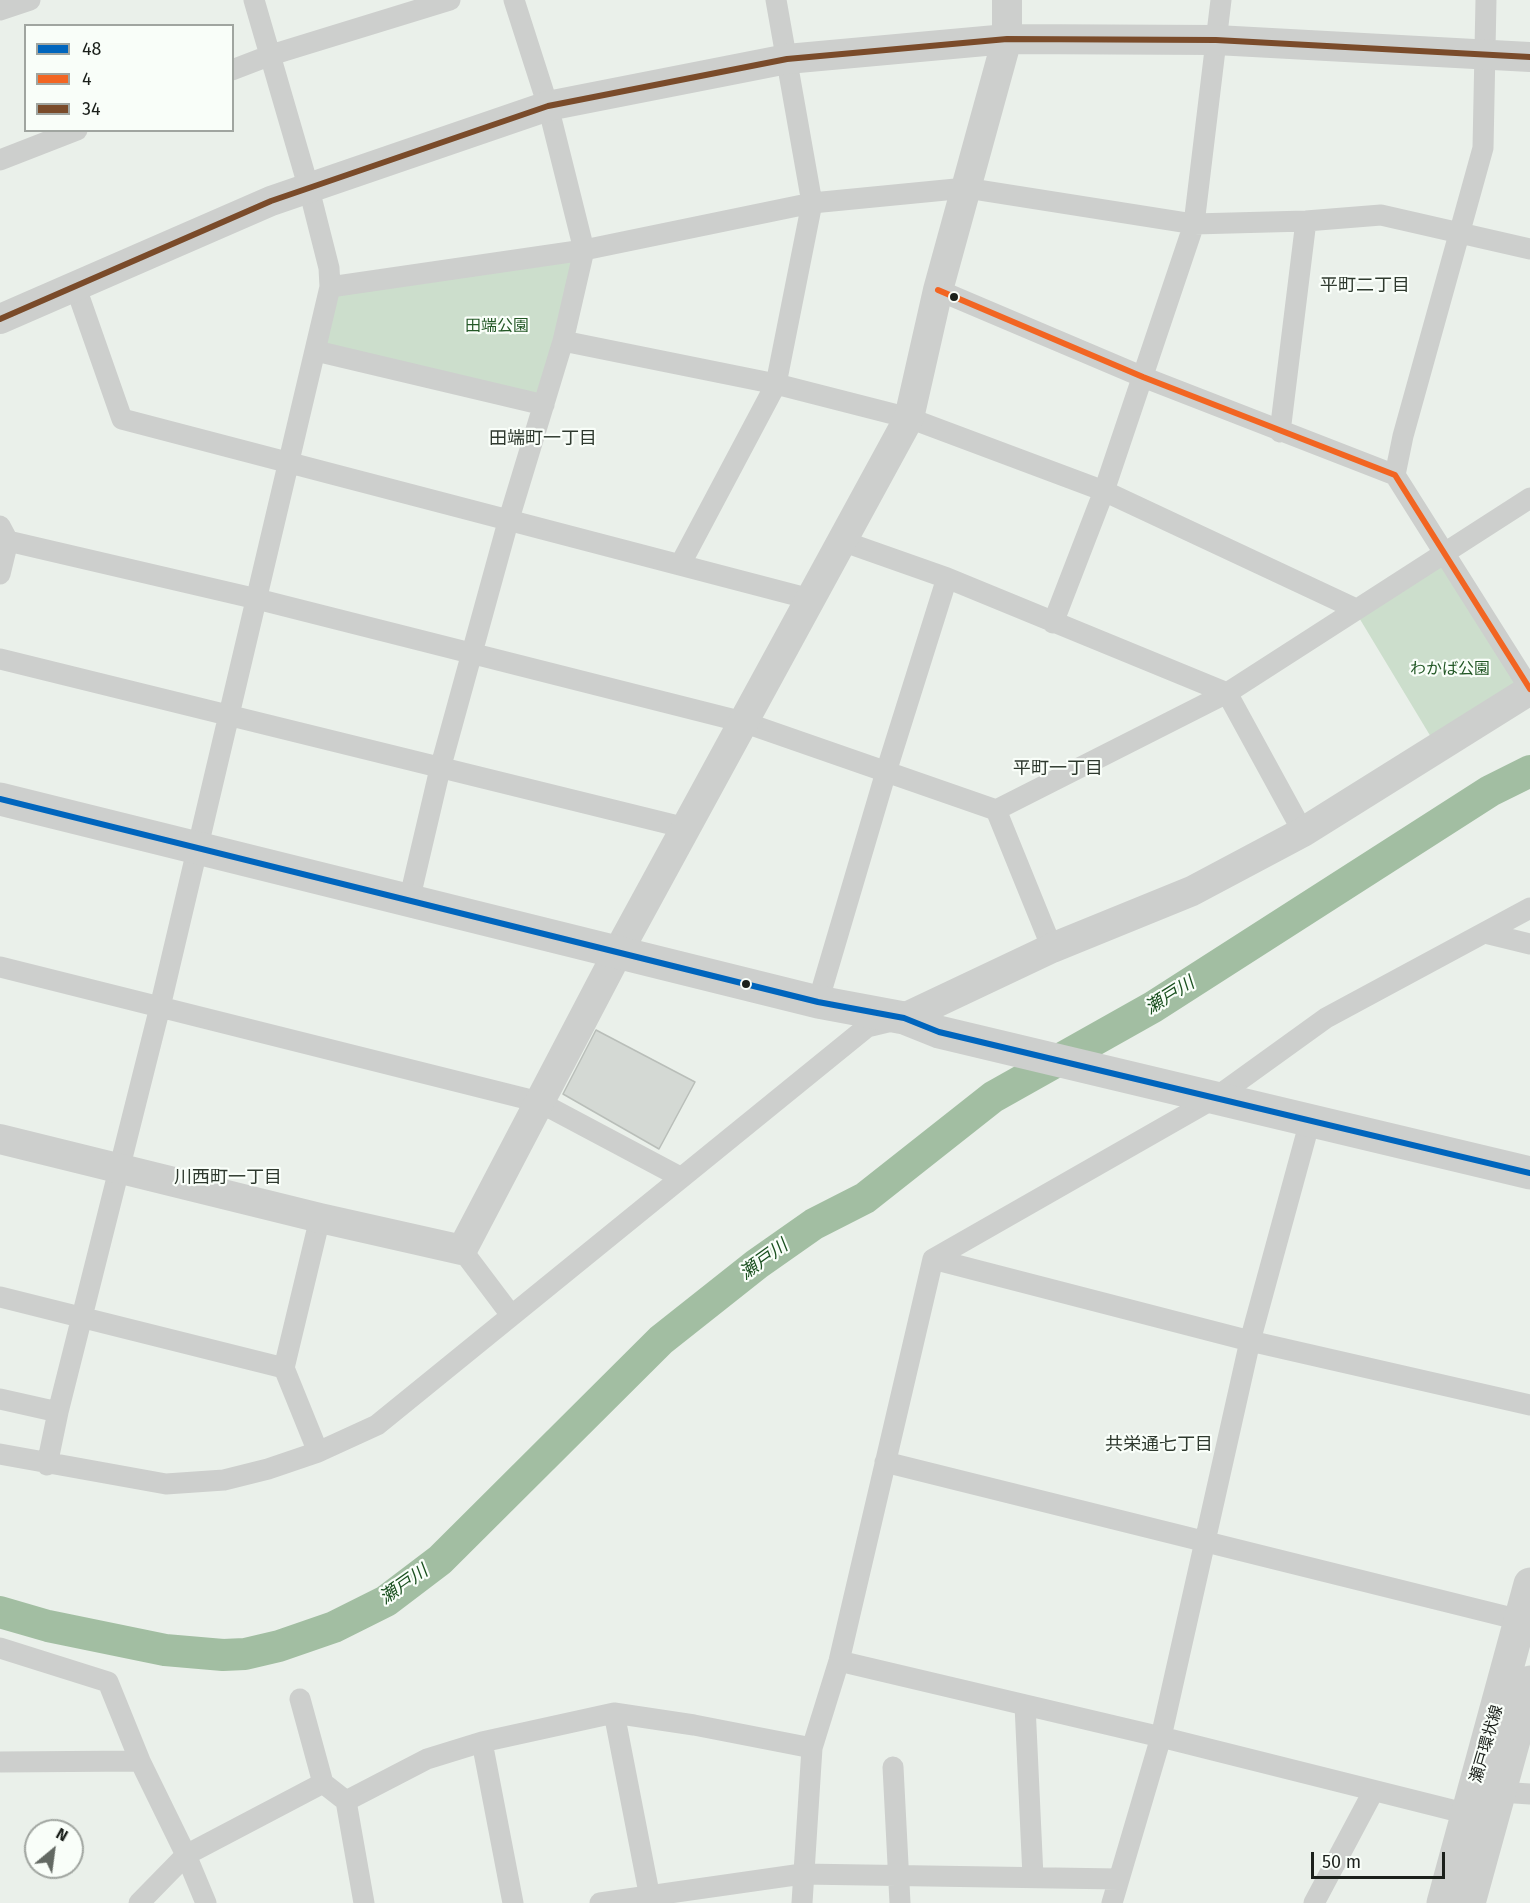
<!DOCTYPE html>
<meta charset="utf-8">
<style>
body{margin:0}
#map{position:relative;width:1530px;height:1903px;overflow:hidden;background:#eaf0ea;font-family:"Fira Sans",sans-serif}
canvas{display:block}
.legend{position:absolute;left:24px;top:24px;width:210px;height:108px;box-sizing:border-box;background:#f9fef9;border:2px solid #a0a5a0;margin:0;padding:8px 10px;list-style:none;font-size:18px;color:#1b201b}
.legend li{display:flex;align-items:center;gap:12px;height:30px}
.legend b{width:30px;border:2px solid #a0a5a0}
.north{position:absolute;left:24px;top:1819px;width:60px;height:60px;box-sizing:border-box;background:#f9fef9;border:2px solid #a0a5a0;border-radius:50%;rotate:29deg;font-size:16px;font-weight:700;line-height:24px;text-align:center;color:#1b201b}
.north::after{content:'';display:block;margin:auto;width:21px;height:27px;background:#636963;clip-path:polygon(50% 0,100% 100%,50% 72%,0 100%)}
.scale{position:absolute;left:1311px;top:1852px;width:134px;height:27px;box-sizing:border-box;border:3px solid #1b201b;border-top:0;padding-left:8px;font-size:18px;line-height:21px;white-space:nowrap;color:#1b201b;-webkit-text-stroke:4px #f9fef9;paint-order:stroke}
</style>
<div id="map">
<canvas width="1530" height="1903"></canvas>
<ul class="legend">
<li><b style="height:8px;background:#0065bd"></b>48</li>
<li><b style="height:8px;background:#f26522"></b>4</li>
<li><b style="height:8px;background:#7a4b2a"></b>34</li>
</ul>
<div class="north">N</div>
<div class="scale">50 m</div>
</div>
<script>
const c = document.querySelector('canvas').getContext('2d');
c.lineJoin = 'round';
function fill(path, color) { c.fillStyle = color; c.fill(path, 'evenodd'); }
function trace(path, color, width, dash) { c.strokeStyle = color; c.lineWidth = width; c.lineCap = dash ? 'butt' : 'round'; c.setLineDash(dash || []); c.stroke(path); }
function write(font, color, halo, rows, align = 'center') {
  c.font = font + ' "Fira Sans","Noto Sans JP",sans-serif'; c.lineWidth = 4.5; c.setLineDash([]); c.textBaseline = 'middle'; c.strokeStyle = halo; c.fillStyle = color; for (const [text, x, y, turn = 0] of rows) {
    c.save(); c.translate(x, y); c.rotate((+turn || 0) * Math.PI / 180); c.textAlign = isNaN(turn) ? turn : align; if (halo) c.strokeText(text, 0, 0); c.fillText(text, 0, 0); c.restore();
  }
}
const green = new Path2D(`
 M577 257 537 396 325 344 336 294Z
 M1443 562 1524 690 1437 747 1358 616Z`);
const river = new Path2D(`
 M0 1612 48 1626 165 1650 223 1655 245 1654 279 1646 334 1627 386 1601 440 1560 661 1340 757 1264 814 1224 865 1198 993 1097 1153 1007 1490 791 1530 771`);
const building = new Path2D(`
 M596 1030 695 1082 659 1149 563 1094Z`);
const street = new Path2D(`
 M0 10 30 0
 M232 70 271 55 450 0
 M0 160 77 130
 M75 285 122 419 810 599
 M330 287 584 250 812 203 966 188 1194 224 1306 221 1381 215 1530 249
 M938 290 1143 377 1395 475 1530 689
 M563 341 776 384 909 418 1104 491 1356 609
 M316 351 544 405
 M1280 432 1306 221
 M1395 475 1403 436 1483 148 1486 0
 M0 526 8 541 0 574
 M8 541 257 599 743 722 996 810 1227 693 1530 498
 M842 541 947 578 1227 693 1303 832
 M681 563 776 384 812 203 776 0
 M1053 623 1104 491 1194 224 1221 0
 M0 659 686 828
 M996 810 1052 948
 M409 901 440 769 508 522 563 341 584 250 548 106 514 0
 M1485 933 1530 944
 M0 967 539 1102 680 1177
 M818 1002 886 772 947 578
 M462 1250 511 1315
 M933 1259 1250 1341 1530 1405
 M0 1297 284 1368
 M0 1399 58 1412
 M318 1452 284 1368 320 1218
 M0 1454 166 1484 224 1480 268 1469 318 1452 377 1425 867 1027 892 1021
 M885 1462 1520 1620
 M47 1465 58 1412 160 1007 330 287 329 268 309 189 254 0
 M0 1648 108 1682 140 1761
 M839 1661 1161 1737 1468 1814
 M300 1699 323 1783
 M1025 1705 1033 1877
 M614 1713 651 1903
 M482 1742 513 1903
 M0 1762 140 1761 186 1855 206 1903
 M893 1767 900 1903
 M1500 1792 1530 1794
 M346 1801 427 1759 482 1742 614 1713 694 1725 812 1748
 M139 1903 186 1855 323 1783 346 1801 364 1903
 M600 1903 802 1874 1118 1879
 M802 1903 812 1748 839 1661 933 1259 1215 1098 1326 1018 1530 908
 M1112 1903 1161 1737 1250 1341 1310 1121
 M1314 1903 1373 1792`);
const secondary = new Path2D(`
 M0 319 271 201 548 106 787 59 1007 39 1216 40 1530 57
 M904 1018 1052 948 1192 891 1303 832 1530 690
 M0 1139 320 1218 462 1250 618 952 909 418 938 290 1007 39V0`);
const primary = new Path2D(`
 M0 799 818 1002 904 1018 939 1032 1530 1173
 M1443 1903 1530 1584
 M1469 1903 1530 1682`);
const bus1 = new Path2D(`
 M0 799 818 1002 904 1018 939 1032 1530 1173`);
const bus2 = new Path2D(`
 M938 290 1143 377 1395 475 1530 689`);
const bus3 = new Path2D(`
 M0 319 271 201 548 106 787 59 1007 39 1216 40 1530 57`);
const markers = [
 [954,297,5,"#1b201b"],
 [746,984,5,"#1b201b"]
];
const parkNames = [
 ["田端公園",497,327],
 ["わかば公園",1450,670]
];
const streetNames = [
 ["瀬戸環状線",1487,1744,-74]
];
const neighbourhoodNames = [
 ["平町二丁目",1365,286],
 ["田端町一丁目",543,439],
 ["平町一丁目",1058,769],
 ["川西町一丁目",228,1178],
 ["共栄通七丁目",1159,1445]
];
const waterNames = [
 ["瀬戸川",1170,996,-32],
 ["瀬戸川",764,1260,-36],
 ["瀬戸川",404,1585,-35]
];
fill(green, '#ccdecc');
trace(river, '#a2bea2', 32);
fill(building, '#d4d9d4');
trace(building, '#b9beb9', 1.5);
trace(street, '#cdcfcd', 21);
trace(secondary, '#cdcfcd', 30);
trace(primary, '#cdcfcd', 33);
trace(bus1, '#0065bd', 6);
trace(bus2, '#f26522', 6);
trace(bus3, '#7a4b2a', 6);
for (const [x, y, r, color] of markers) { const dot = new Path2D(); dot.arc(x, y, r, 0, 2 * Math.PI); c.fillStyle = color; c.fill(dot); trace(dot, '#f9fef9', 2); }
write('16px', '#235826', '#f9fef9', parkNames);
write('16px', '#1b201b', '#f9fef9', streetNames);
write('18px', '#2e392e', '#f9fef9', neighbourhoodNames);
write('italic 18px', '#1a501f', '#f9fef9', waterNames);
</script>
